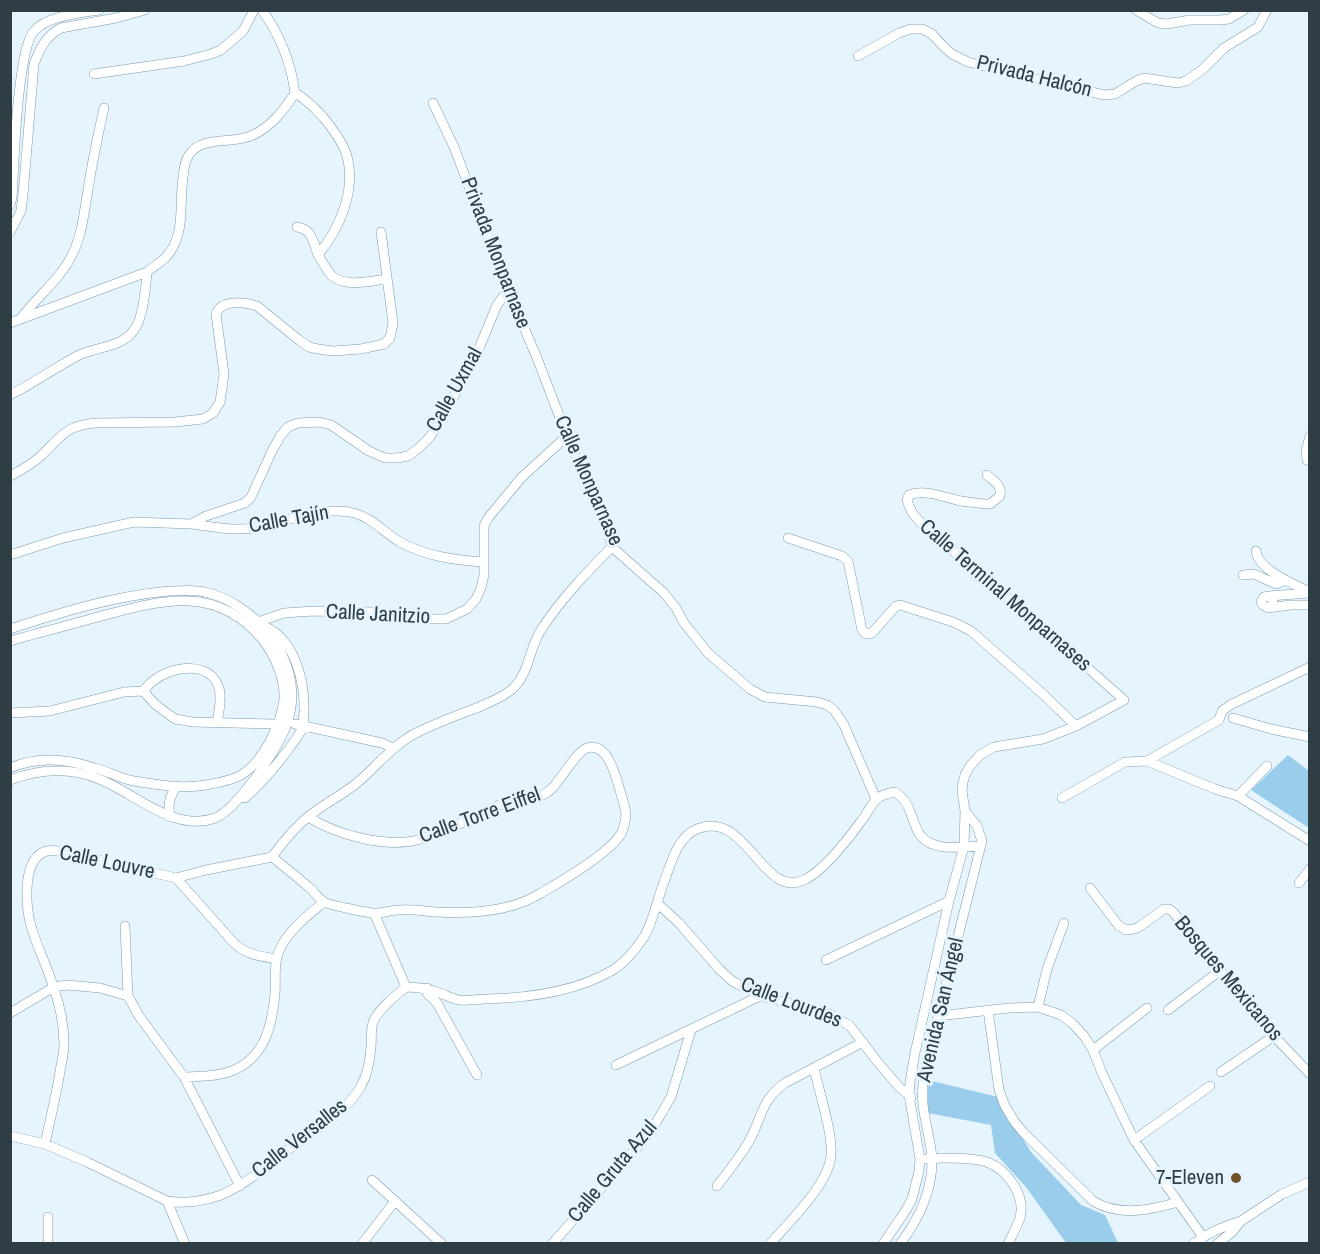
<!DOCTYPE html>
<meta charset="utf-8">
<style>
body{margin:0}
#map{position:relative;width:1320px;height:1254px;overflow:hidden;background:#e6f4fd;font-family:"Archivo Narrow",sans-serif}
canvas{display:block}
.frame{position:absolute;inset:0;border:12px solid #2f3d45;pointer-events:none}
</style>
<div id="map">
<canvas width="1320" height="1254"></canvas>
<div class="frame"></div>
</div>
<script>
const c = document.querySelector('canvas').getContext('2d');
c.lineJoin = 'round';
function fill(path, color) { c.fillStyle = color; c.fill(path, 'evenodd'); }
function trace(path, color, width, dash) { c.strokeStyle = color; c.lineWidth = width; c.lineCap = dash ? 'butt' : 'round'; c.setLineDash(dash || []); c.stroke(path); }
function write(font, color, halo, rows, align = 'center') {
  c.font = font + ' "Archivo Narrow",sans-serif'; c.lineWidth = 6; c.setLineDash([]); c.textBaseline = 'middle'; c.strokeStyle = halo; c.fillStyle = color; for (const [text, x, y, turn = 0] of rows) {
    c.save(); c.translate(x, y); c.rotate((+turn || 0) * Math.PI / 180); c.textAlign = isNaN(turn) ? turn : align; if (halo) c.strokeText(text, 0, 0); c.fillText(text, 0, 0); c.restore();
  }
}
const green = new Path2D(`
 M1288 755 1309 771V828L1251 790Z
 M928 1080 998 1097 1031 1152 1081 1205 1105 1215 1118 1243H1066L1026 1187 995 1153 991 1125 928 1113Z`);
const minor = new Path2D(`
 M262 10C280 35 291 63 295 93 307 99 314 108 323 117 332 128 343 142 347 156 356 191 340 228 318 255 322 261 326 269 331 275 344 288 371 281 386 279
 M1136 10 1158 23 1167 24 1190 20H1220L1229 19 1244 10
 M858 56 899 33 911 29H922L932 34 943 46 952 54 968 62 1068 87 1105 95 1115 94 1136 81 1144 78 1178 83 1186 81 1202 70 1224 48 1258 27 1267 10
 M94 74 184 61 211 54 221 50 243 31 254 10
 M433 103 454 147 508 290 537 358 567 436 607 529 612 547 664 593 676 608 684 623 708 653 750 689 765 697 817 702 827 705 834 710 844 725 876 799
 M10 205 12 198C14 168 17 50 34 31 47 16 80 13 99 10
 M297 227C312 229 313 241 318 255
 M10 232 21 211 23 195 34 64C40 48 46 36 61 28L116 18 145 10
 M21 318C37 297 59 280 71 257 82 237 84 212 88 190 92 162 98 135 104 108
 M10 323 147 272C153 267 160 263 166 257 186 236 179 204 183 177 184 170 184 162 189 155 201 135 233 145 253 135 272 126 284 110 295 93
 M10 395C34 383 56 367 79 355 98 346 124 348 136 327 143 315 146 286 147 272
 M1310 436 1306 451 1307 460 1310 461
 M10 476C22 470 32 464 42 455 61 436 67 425 96 423L175 422 203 419 213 413 220 402 224 374 216 314C221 299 244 302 257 306L299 340 309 347 318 349 333 351 361 349 384 344 390 338 393 323 381 232
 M191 524C212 527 235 531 255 528 285 523 323 505 354 513 373 518 384 533 400 542 425 556 454 560 483 562
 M788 538 842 556 848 561 862 630 866 634 872 633 896 606 900 605 953 622 971 631 1044 695 1076 726
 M1256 551C1258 570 1294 584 1310 592
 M10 555 63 538 134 522 191 524 206 516 245 503 251 497 272 451 281 435 288 427 298 423 319 422 331 425 369 451 385 458H397L408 456 419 448 429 438 440 422 475 358 497 305 508 290
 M1243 575 1254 574 1276 584 1286 580
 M1269 596 1309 593
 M1271 606C1274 603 1273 598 1269 596L1264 597 1261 602 1263 605 1268 608 1291 605H1310
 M258 622 284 613 314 611 371 612 433 619H446L467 609 476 599 481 588 484 575V526L488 518 522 477 567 436
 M10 629C62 612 114 596 169 591 180 591 194 589 205 592 256 604 302 659 290 713 285 737 269 758 256 777 247 789 229 813 215 818 174 833 135 793 99 779 70 767 39 769 10 780
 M10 641C38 633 66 626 94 618 156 602 214 581 262 639 274 654 285 678 284 698 282 723 263 762 241 775 231 781 217 783 206 785 182 789 158 785 134 781 120 779 108 771 95 768 68 759 37 756 10 768
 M143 691 156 705 175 719 193 722 273 724
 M10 713 50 711 124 692 143 691C146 688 149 684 153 681 172 666 210 660 219 688 222 699 219 711 217 722
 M1233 718 1271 729 1310 737
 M295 724 382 743 393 748
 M1147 761 1215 789 1238 796 1310 841
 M1238 796 1267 766
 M245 798C263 782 277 765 291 746 295 740 301 733 303 726 304 722 303 716 304 712 305 682 295 640 266 627
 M1062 798 1125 762 1147 761 1219 720 1222 711 1230 705 1310 667
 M170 817C168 804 169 798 176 787
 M272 857C283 842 294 828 309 816 324 804 342 795 357 783 377 766 393 745 416 733 436 723 458 715 479 707 489 702 502 698 511 690 529 676 529 648 541 630 560 600 587 572 612 547
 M176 878 233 942C246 955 259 956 277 959
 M1299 883 1310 869
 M1090 888 1119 926 1126 930 1134 929 1139 927 1164 909H1169L1173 912 1274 1036 1310 1074
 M657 903 679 923 719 969 732 981 760 996 826 1012 850 1026 880 1065 900 1088 911 1097
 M374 913 406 987
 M125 926 128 996
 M826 960 949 901
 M427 988V993L437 1003 477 1075
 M1038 1007 1047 969 1064 923
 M988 1010 999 1090 1005 1106 1014 1121 1023 1132 1093 1201C1119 1217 1151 1210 1178 1202
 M1168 1010 1221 970
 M10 1013 54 987 67 985 100 988 128 996 139 1016 184 1077 240 1186
 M938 1016 1009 1008 1038 1007 1061 1015 1072 1023 1084 1036 1093 1050 1102 1073 1134 1140 1203 1237
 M1093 1050 1147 1008
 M616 1065 760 996
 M1221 1072 1274 1036
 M184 1077C198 1076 215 1077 229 1072 264 1060 272 1027 275 994 276 982 274 968 277 957 284 933 306 917 324 902
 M10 1136 45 1144 87 1162 167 1201C185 1204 204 1201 221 1195 246 1184 267 1166 289 1149 313 1132 347 1112 361 1086 368 1074 370 1060 371 1047 372 1038 370 1028 374 1020 381 1007 395 996 406 987 419 987 430 989 442 994 447 996 453 999 459 1000 468 1001 477 999 486 999 529 998 576 992 613 970 626 962 636 949 644 937 654 920 657 900 664 882 671 864 677 837 697 829 747 808 763 903 806 879 825 869 850 837 862 820 867 814 870 806 875 801 879 796 888 793 895 792 904 797 908 805 911 814 914 822 916 830 921 836 935 853 963 846 981 846
 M1134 1140 1210 1086
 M45 1144C50 1120 56 1096 60 1072 61 1063 64 1054 64 1045 64 1026 60 1005 53 986 47 966 37 947 31 926 26 908 22 864 42 853 48 849 57 851 64 852L176 878 206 870 272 857C285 867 298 878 311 889 315 893 319 899 324 902 329 905 365 912 372 913 381 914 390 910 399 910 411 909 424 911 436 912 470 914 511 912 541 893 562 881 609 853 621 834 624 828 625 823 626 816 626 809 623 801 621 794 617 781 609 741 587 748 575 752 560 783 548 792 535 801 518 798 504 803 477 815 449 831 421 839 387 849 337 835 308 817
 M926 1159C941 1157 974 1158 987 1162 1008 1170 1026 1196 1020 1218 1017 1227 1012 1235 1008 1244
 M372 1180 442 1244
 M717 1186C728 1172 739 1158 748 1143 762 1119 760 1101 785 1083L863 1042
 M167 1201 185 1244
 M48 1244V1217
 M362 1244 395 1201
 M552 1244 642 1142 651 1131 671 1097 691 1030
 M770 1244C789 1222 828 1185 831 1156 833 1133 819 1092 814 1068
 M883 1244 906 1210 912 1199 919 1171 920 1159 909 1095 910 1082 915 1053 949 901 964 846 965 811 962 791 963 782 965 775 970 766 980 755 994 747 1043 739 1076 726 1124 700 1045 630 921 523 913 514 909 506 907 500 909 495C925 489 944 497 961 501 970 502 980 504 990 504L1000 496C1002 485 995 482 987 475
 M900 1244C919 1219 933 1190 932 1158 930 1133 920 1109 923 1084L938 1016 982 841 977 826 965 811
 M1193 1244C1208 1233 1223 1226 1241 1221
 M1217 1244 1232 1232 1241 1221 1282 1194 1310 1182`);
const markers = [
 [1236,1178,6,"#715127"]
];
const streetNames = [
 ["Privada Halcón",1034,77,14],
 ["Privada Monparnase",495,253,69],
 ["Calle Uxmal",455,390,-61],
 ["Calle Monparnase",588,481,66],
 ["Calle Tajín",289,520,-10],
 ["Calle Terminal Monparnases",1005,596,41],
 ["Calle Janitzio",378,615,3],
 ["Calle Torre Eiffel",480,816,-20],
 ["Calle Louvre",107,863,12],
 ["Bosques Mexicanos",1228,979,50],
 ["Calle Lourdes",791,1003,21],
 ["Avenida San Ángel",941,1010,-77],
 ["Calle Versalles",300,1139,-38],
 ["Calle Gruta Azul",613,1172,-50]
];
const poiNames = [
 ["7-Eleven",1224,1178]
];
fill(green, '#99cdeb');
trace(minor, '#7a9cb0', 10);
trace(minor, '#fff', 9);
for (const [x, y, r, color] of markers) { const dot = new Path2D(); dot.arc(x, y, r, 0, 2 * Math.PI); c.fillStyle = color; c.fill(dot); trace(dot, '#e6f4fd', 2); }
write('21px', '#2f3d45', '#e6f4fd', streetNames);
write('21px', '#2f3d45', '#e6f4fd', poiNames, 'right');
</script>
